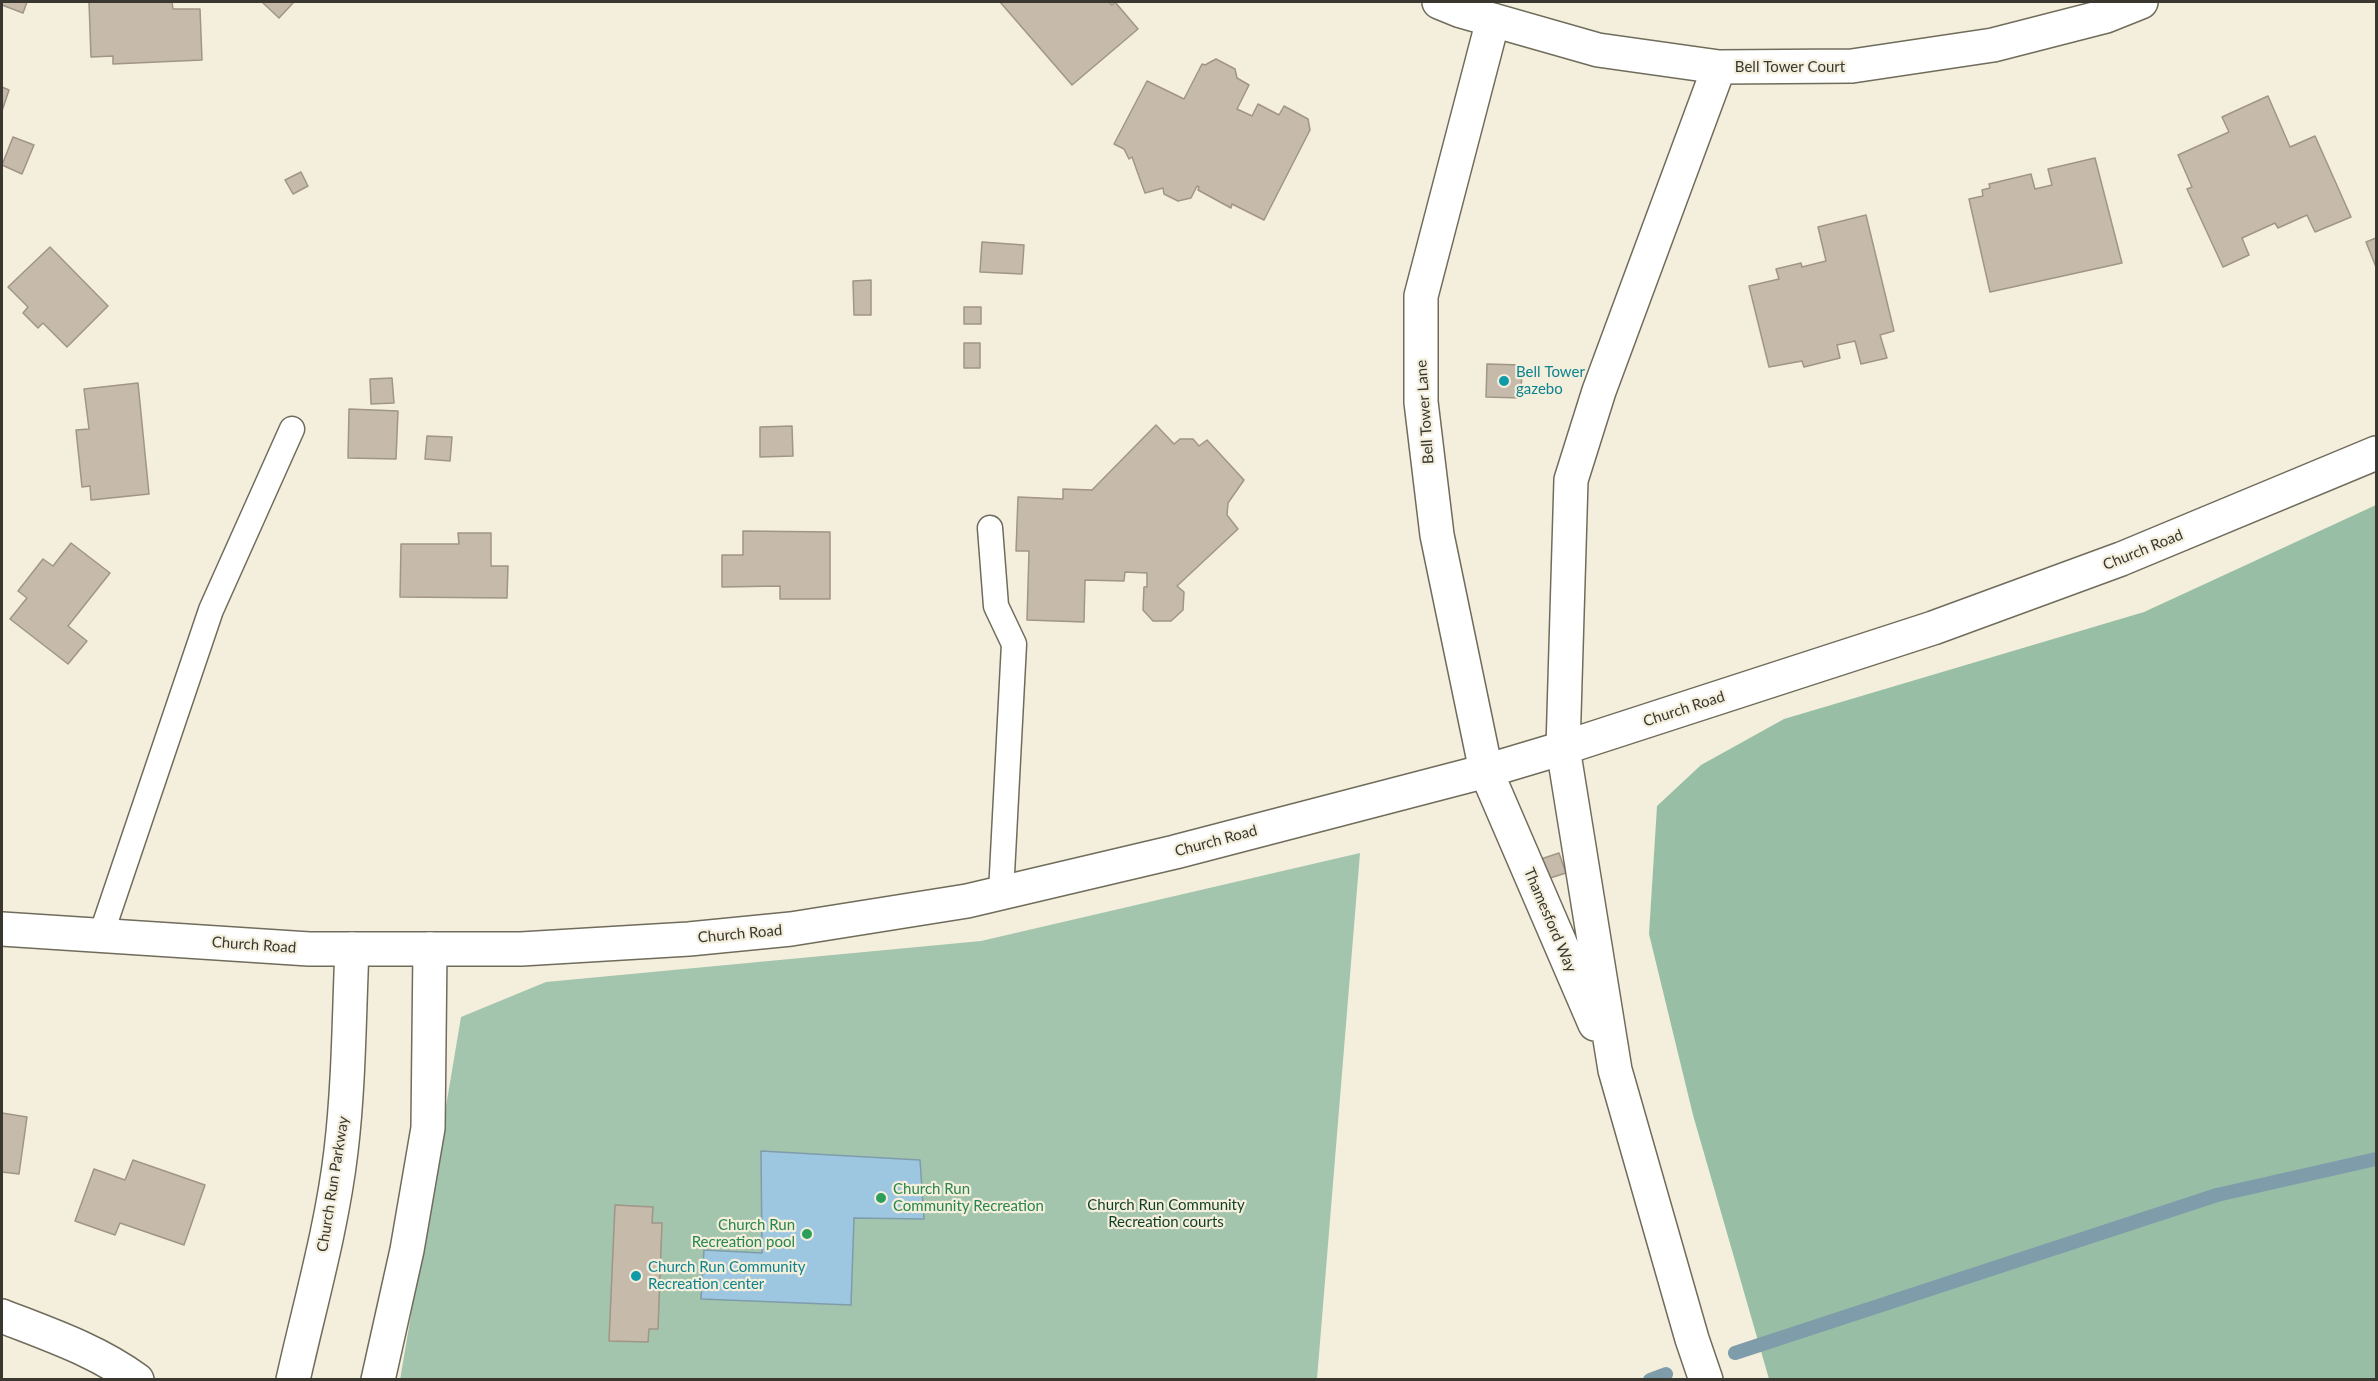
<!DOCTYPE html>
<style>
body{margin:0}
#map{position:relative;width:2378px;height:1381px;overflow:hidden;background:#f4efdc;font-family:Lato,sans-serif}
canvas{display:block}
.frame{position:absolute;inset:0;border:3px solid #393730;pointer-events:none}
</style>
<div id="map">
<canvas width="2378" height="1381"></canvas>
<div class="frame"></div>
</div>
<script>
const c = document.querySelector('canvas').getContext('2d');
c.lineJoin = 'round';
function fill(path, color) { c.fillStyle = color; c.fill(path, 'evenodd'); }
function trace(path, color, width, dash) { c.strokeStyle = color; c.lineWidth = width; c.lineCap = dash ? 'butt' : 'round'; c.setLineDash(dash || []); c.stroke(path); }
function write(font, color, halo, rows, align = 'center') {
  c.font = font + ' Lato,sans-serif'; c.lineWidth = 4.5; c.setLineDash([]); c.textBaseline = 'middle'; c.strokeStyle = halo; c.fillStyle = color; for (const [text, x, y, turn = 0] of rows) {
    c.save(); c.translate(x, y); c.rotate((+turn || 0) * Math.PI / 180); c.textAlign = isNaN(turn) ? turn : align; if (halo) c.strokeText(text, 0, 0); c.fillText(text, 0, 0); c.restore();
  }
}
const green = new Path2D(`
 M1360 853 1317 1379 400 1380 461 1017 546 982 981 941Z`);
const forest = new Path2D(`
 M2376 505V1379H1769L1693 1115 1649 934 1657 806 1701 765 1784 719 2144 612Z`);
const water = new Path2D(`
 M761 1151 920 1160 924 1219 854 1218 851 1305 701 1299 704 1250 762 1253Z`);
const stream = new Path2D(`
 M1735 1353 2217 1195 2376 1159
 M1650 1380 1666 1374`);
const building = new Path2D(`
 M2 2H27L23 13 2 5Z
 M89 2H172L173 9H200L202 60 113 64V56L91 57Z
 M262 2H294L279 18Z
 M1000 2H1109L1112 5 1115 2 1138 29 1072 85Z
 M1216 59 1235 69 1237 78 1249 85 1237 109 1252 116 1258 104 1279 115 1284 106 1308 119 1310 130 1264 220 1232 204 1231 208 1198 190 1199 187 1197 186 1191 198 1178 201 1164 194 1163 188 1145 193 1132 157 1129 159 1124 149 1114 144 1147 81 1184 99 1202 64 1205 65Z
 M2 87 9 90 2 111Z
 M2268 96 2290 147 2315 136 2351 217 2315 232 2307 215 2278 228 2275 223 2242 238 2249 255 2223 267 2187 189 2192 187 2178 155 2229 132 2222 117Z
 M13 137 34 145 22 174 2 165Z
 M2095 158 2122 263 1990 292 1969 199 1983 196 1982 190 1990 188 1989 184 2031 174 2035 189 2052 185 2048 169Z
 M301 172 308 186 293 194 285 180Z
 M1866 215 1894 331 1880 335 1887 358 1861 364 1855 341 1837 345 1840 358 1804 367 1802 361 1769 367 1749 286 1779 279 1776 269 1801 263 1802 267 1826 261 1818 227Z
 M2376 238V267L2366 242Z
 M982 242 1024 245 1022 274 980 272Z
 M50 247 108 306 67 347 43 323 38 328 23 313 28 307 8 287Z
 M871 280V315H854L853 281Z
 M964 307H981V324H964Z
 M964 343H980V368H964Z
 M1487 364 1522 365 1521 398 1486 397Z
 M392 378 394 403 371 404 370 379Z
 M138 383 149 494 91 500 90 486 82 487 76 430 89 429 84 389Z
 M349 409 398 411 396 459 348 458Z
 M1156 425 1174 444 1180 439H1193L1199 446 1207 440 1244 480 1228 503 1227 515 1238 529 1177 586 1184 592 1183 610 1171 621H1153L1143 610 1144 587H1147V573L1125 572 1124 581 1085 580 1084 622 1027 620 1029 551H1016L1018 497 1063 499V489L1092 490Z
 M792 426 793 456 760 457V427Z
 M427 436 452 437 450 461 425 459Z
 M743 531 830 532V599H780V586L722 587V555H743Z
 M458 533H491V566H508L507 598 400 597 401 544H459Z
 M71 543 110 573 68 626 87 641 68 664 10 619 27 598 18 591 43 559 53 566Z
 M1559 853 1566 873 1547 879 1541 859Z
 M2 1113 27 1117 19 1174 2 1172Z
 M133 1160 205 1185 184 1245 120 1223 115 1235 75 1221 94 1169 125 1180Z
 M615 1205 653 1207 652 1223H662L658 1329H649L648 1342 609 1341Z`);
const service = new Path2D(`
 M990 528 996 606 1014 644 1001 893
 M101 935 211 610 292 429`);
const minor = new Path2D(`
 M1439 2 1461 11 1598 50 1719 67 1852 66 1993 45 2106 16 2141 2
 M1493 20 1421 296V402L1437 535 1486 771 1595 1024
 M2 1316C48 1334 96 1350 137 1380
 M293 1380C310 1304 332 1228 341 1151 349 1084 349 1016 352 949
 M378 1380 407 1250 428 1128 430 949
 M1706 1380 1692 1339 1615 1070 1563 748 1571 480 1599 391 1719 67`);
const secondary = new Path2D(`
 M2 929 309 949H521L689 939 791 929 967 901 1175 852 1486 771 1563 748 1933 628 2121 559 2376 453`);
const markers = [
 [1504,381,6,"#0f9aa8"],
 [881,1198,6,"#2e9e5b"],
 [807,1234,6,"#2e9e5b"],
 [636,1276,6,"#0f9aa8"]
];
const streetNames = [
 ["Bell Tower Court",1790,67],
 ["Bell Tower Lane",1425,412,-94],
 ["Church Road",2143,550,-22],
 ["Church Road",1684,709,-18],
 ["Church Road",1216,841,-15],
 ["Thamesford Way",1550,920,67],
 ["Church Road",740,934,-5],
 ["Church Road",254,945,4],
 ["Church Run Parkway",333,1184,-81]
];
const cultureNames = [
 ["Bell Tower",1516,372],
 ["gazebo",1516,389],
 ["Church Run Community",648,1267],
 ["Recreation center",648,1284]
];
const leisureNames = [
 ["Church Run",893,1189],
 ["Community Recreation",893,1206],
 ["Church Run",795,1225,"right"],
 ["Recreation pool",795,1242,"right"]
];
const parkNames = [
 ["Church Run Community",1166,1205],
 ["Recreation courts",1166,1222]
];
fill(green, '#a3c5ae');
fill(forest, '#98bfa5');
fill(water, '#9dc7e0');
trace(water, '#7f9cab', 1.5);
trace(stream, '#7f9cab', 14);
fill(building, '#c6bbab');
trace(building, '#a09586', 1.5);
trace(service, '#706c5b', 27);
trace(minor, '#706c5b', 36);
trace(secondary, '#706c5b', 36);
trace(service, '#fff', 24);
trace(minor, '#fff', 33);
trace(secondary, '#fff', 33);
for (const [x, y, r, color] of markers) { const dot = new Path2D(); dot.arc(x, y, r, 0, 2 * Math.PI); c.fillStyle = color; c.fill(dot); trace(dot, '#f4efdc', 2); }
write('15px', '#393730', '#f4efdc', streetNames);
write('15px', '#0d838f', '#f4efdc', cultureNames, 'left');
write('15px', '#27864d', '#f4efdc', leisureNames, 'left');
write('15px', '#0f3f25', '#f4efdc', parkNames);
</script>
